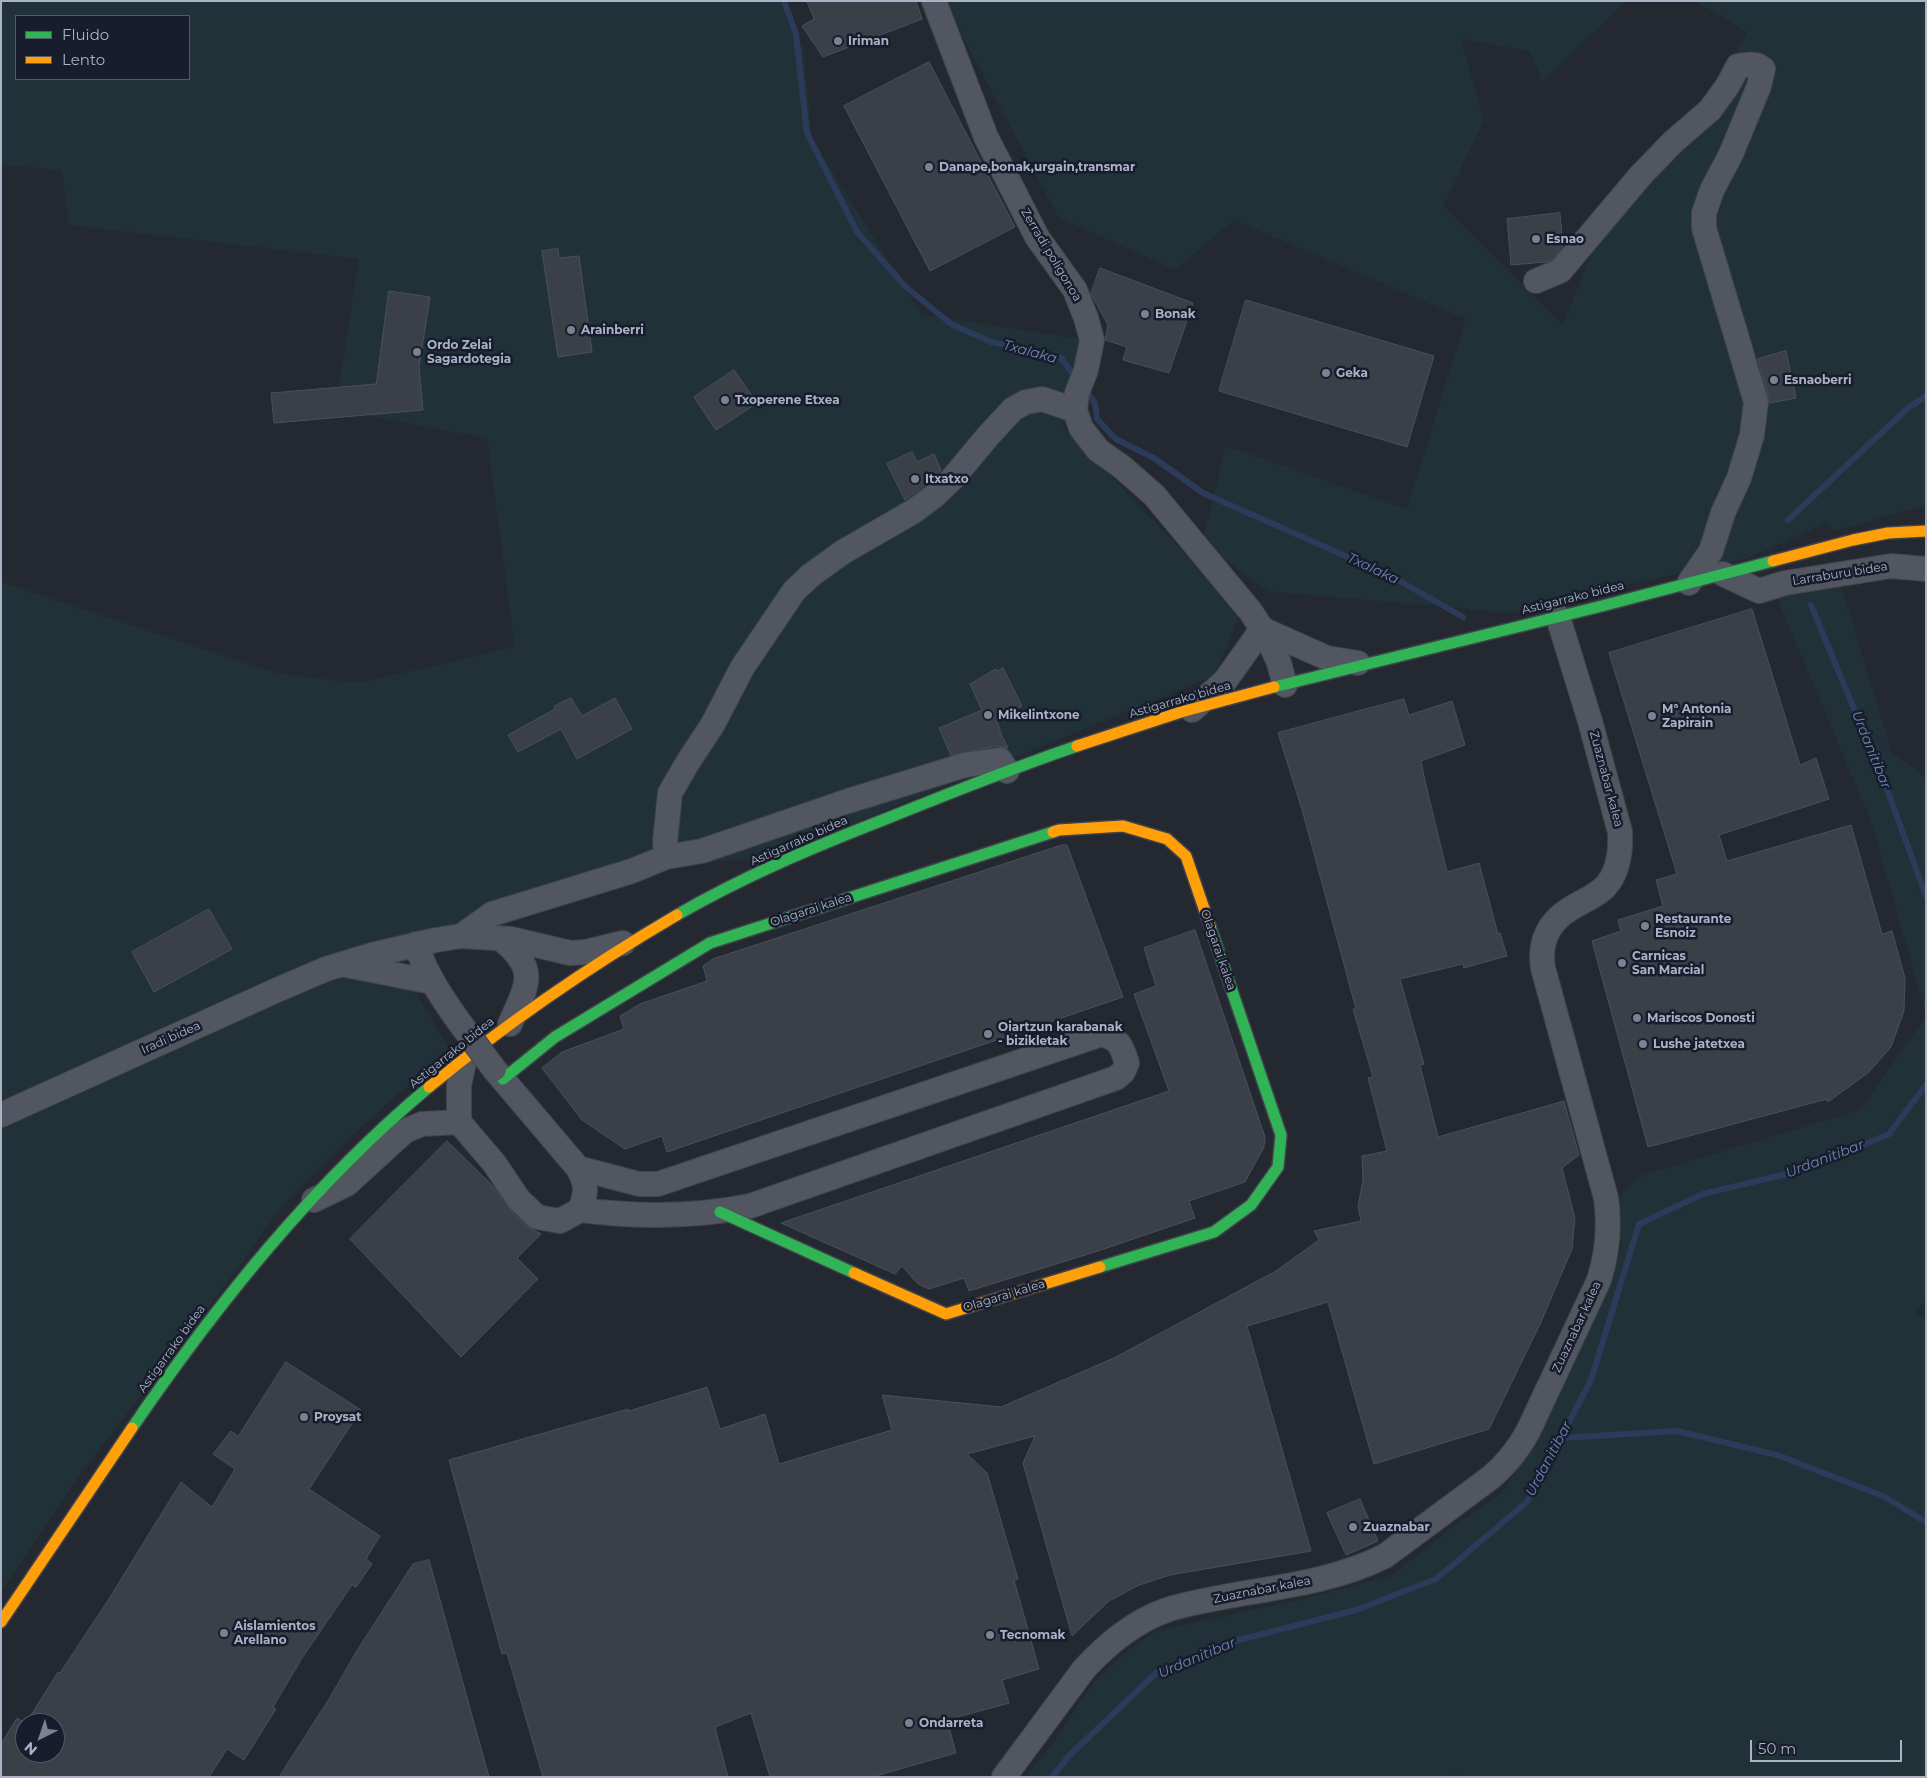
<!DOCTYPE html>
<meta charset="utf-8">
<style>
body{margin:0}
#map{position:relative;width:1927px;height:1778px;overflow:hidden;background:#242831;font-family:Montserrat,sans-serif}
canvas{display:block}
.frame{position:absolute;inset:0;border:2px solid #abb2c5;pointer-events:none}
.legend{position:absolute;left:15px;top:15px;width:175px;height:65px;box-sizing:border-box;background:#171d2c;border:1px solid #525969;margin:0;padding:6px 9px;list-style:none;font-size:15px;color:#abb2c5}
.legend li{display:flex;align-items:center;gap:10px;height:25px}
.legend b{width:25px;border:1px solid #525969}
.north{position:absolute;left:15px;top:1713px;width:50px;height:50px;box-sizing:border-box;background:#171d2c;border:1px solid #525969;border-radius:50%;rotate:221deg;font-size:14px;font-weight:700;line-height:20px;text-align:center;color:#abb2c5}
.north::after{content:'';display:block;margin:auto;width:18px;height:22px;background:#7c8291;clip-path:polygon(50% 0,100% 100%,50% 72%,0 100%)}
.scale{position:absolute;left:1750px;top:1740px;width:152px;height:22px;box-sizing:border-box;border:2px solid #abb2c5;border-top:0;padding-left:6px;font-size:15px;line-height:18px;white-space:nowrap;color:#abb2c5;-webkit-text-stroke:4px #171d2c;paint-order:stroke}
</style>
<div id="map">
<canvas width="1927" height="1778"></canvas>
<div class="frame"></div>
<ul class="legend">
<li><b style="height:6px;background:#30b455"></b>Fluido</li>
<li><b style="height:6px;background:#ff9f0a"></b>Lento</li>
</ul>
<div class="north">N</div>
<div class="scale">50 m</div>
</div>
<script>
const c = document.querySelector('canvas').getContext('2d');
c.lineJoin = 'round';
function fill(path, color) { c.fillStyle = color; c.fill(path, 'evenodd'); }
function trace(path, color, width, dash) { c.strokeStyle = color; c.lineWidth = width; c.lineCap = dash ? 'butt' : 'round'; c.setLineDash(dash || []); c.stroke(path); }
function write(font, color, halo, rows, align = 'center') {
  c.font = font + ' Montserrat,sans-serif'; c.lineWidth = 5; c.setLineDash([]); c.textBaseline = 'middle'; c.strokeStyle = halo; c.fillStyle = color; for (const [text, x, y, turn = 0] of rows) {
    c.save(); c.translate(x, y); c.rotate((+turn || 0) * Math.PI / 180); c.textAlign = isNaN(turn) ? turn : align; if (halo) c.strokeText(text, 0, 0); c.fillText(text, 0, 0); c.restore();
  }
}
const green = new Path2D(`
 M1 1H786L804 50 812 139 922 315 1094 341 1062 426 1241 611 1214 676 770 857 655 866 387 943 449 1049 349 1138 282 1206 227 1283 79 1476 1 1592V582L279 674 360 683 515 647 487 438 335 410 359 259 69 225 62 170 1 165ZM16 16H189V79H16Z
 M944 1H1626L1543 81 1529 51 1461 39 1484 121 1443 206 1563 325 1607 213 1720 86 1747 32 1695 1H1926V505L1834 531 1827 523 1749 558 1573 597 1549 604 1512 613 1268 591 1202 543 1226 446 1407 509 1466 319 1234 220 1175 270 1058 217Z
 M1834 563 1892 753 1926 777V1013L1870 818 1768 578Z
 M1926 1016V1303L1914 1311 1926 1320V1777H1461L1456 1774 1451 1777H1026L1053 1743 1095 1681 1127 1651 1156 1631 1302 1599 1391 1576 1449 1530 1502 1493 1545 1426 1622 1248 1617 1200 1637 1177 1860 1110Z`);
const stream = new Path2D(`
 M784 1 796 34 807 133 857 232 906 287 951 324 991 342 1027 349 1061 358 1076 378
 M1084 388 1095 403 1097 419 1116 439 1154 458 1203 493 1391 576 1463 617
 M1788 520 1907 409 1926 396
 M1811 605 1885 784 1926 896
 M1560 1438 1677 1431 1777 1455 1883 1496 1926 1522
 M1052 1777 1069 1756 1157 1672 1235 1641 1356 1610 1436 1579 1527 1502 1591 1380 1639 1224 1703 1194 1803 1170 1889 1134 1926 1085`);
const building = new Path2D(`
 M807 1H916L922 19 823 57 802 26 814 19Z
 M929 62 1015 227 930 271 844 106Z
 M1560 213 1563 246 1552 260 1546 262 1511 265 1507 219Z
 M558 249 559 258 579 256 592 352 558 357 542 251Z
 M1100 268 1193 303 1169 373 1123 360 1127 347 1105 340 1108 325 1091 294Z
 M389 291 430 297 419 367 423 410 274 423 271 393 376 384Z
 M1246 300 1434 356 1407 447 1219 391Z
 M1786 351 1796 398 1770 403 1758 359Z
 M734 370 757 403 716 430 694 397Z
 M912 452 917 462 934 454 941 470 925 485 905 500 887 464Z
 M1752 609 1800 765 1816 758 1829 799 1719 835 1727 861 1851 825 1882 934 1892 931 1905 978 1904 1011 1891 1047 1869 1072 1828 1102 1827 1099 1648 1147 1592 941 1621 931 1618 920 1663 906 1656 880 1677 874 1609 653Z
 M1003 668 1022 706 996 720 1000 729V732L1008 748 998 746 951 755 939 728 982 710 970 684 996 669 997 671Z
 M571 698 582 716 615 698 632 729 577 759 561 729 518 752 508 735 555 709 554 707Z
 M1404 699 1409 715 1452 701 1465 745 1421 761 1425 781 1447 872 1479 863 1498 934 1500 933 1507 956 1464 968 1463 964 1400 979 1424 1064 1420 1065 1438 1137 1564 1101 1579 1155 1562 1168 1575 1218 1572 1249 1541 1322 1489 1429 1374 1464 1328 1302 1247 1326 1311 1551 1170 1575 1139 1585 1109 1601 1072 1636 1023 1463 1035 1436 967 1454 987 1473 1018 1579 1014 1580 1039 1669 1002 1680 1009 1703 947 1720 956 1753 872 1777H770L751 1713 715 1727 728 1777H543L507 1653 502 1654 449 1460 628 1409 629 1411 707 1387 720 1429 765 1414 779 1464 892 1430 882 1395 1001 1407 1114 1358 1276 1271 1319 1240 1314 1231 1361 1221 1358 1206 1363 1180 1362 1156 1387 1151 1368 1078 1373 1077 1353 1009H1356L1303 813 1278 733Z
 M1062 845H1067L1123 997 667 1152 662 1136 625 1149 582 1120 542 1068 562 1052 624 1029 620 1016 640 1004 707 981 703 966 713 959Z
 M209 909 232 949 154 992 132 952Z
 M1195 930 1265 1137 1264 1147 1245 1182 1189 1201 1195 1218 1098 1251 969 1291 964 1278 929 1289 918 1284 902 1266 895 1274 781 1223 1169 1091 1134 994 1156 986 1144 948Z
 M447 1141 493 1186 510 1210 528 1227 541 1234 517 1258 538 1279 461 1357 350 1239Z
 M286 1362 361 1410 309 1489 380 1536 366 1559 372 1564 356 1587 352 1585 302 1658 273 1707 276 1709 244 1760 227 1749 209 1777H1V1744L17 1718 25 1723V1753H55V1723H26L58 1672 60 1673 107 1602 181 1482 212 1507 235 1469 213 1454 231 1431 238 1436Z
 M1360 1499 1378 1541 1346 1555 1327 1513Z
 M429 1560 489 1777H279L329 1699 358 1649 413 1564Z`);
const street = new Path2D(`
 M934 1 986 137 1037 237 1075 290 1086 318 1092 340 1086 370 1077 393 1075 410 1081 428 1098 450 1122 467 1154 495 1251 612 1268 638 1279 663 1285 685
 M1536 281 1560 271 1641 175 1674 141 1710 110 1728 85 1738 66C1747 65 1756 62 1763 69L1759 86 1731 154 1712 190 1704 213V228L1756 402 1752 435 1739 478 1723 513 1711 551 1689 583
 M1723 574 1759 591 1785 583 1891 566 1926 569
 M1262 629 1327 658 1358 663
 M1192 710 1225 681 1262 629
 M666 857 702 851 848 801 965 765 1000 760 1007 771
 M461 936 492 914 632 871 666 857 665 842 670 793 688 762 713 724 742 668 794 591 811 575 843 552 914 511 934 496 953 478 988 436 1013 409 1026 402 1042 399 1075 410
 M500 938C539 970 528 983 510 1024
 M416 944C425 972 440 995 457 1019
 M346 965 432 982
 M465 1058 459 1085V1122L494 1163 519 1200 537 1217 560 1221 580 1210C587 1192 587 1185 578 1168L494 1069
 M1 1115 277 990 326 969 372 955 436 940 461 936 511 939 570 953 586 952 623 943
 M578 1168 639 1184H658L1102 1034C1120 1040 1121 1045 1127 1063L1123 1072 1116 1078 750 1206C695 1217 636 1217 580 1210
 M314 1200 347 1184 405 1131 422 1124 459 1122
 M1004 1777 1084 1669C1107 1644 1132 1623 1164 1611 1183 1604 1203 1601 1223 1597 1278 1587 1335 1581 1385 1556L1490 1478C1509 1462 1522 1445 1532 1423L1599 1280C1608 1252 1610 1227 1606 1198L1543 968C1539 943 1548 922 1570 909 1582 901 1595 897 1605 887 1619 872 1621 851 1620 832L1590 721 1558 617`);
const fast = new Path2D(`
 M1274 687 1598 607 1773 561
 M677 915C744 876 816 846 888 818 950 793 1013 768 1077 746
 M503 1079 555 1037 710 943 1053 832
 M720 1212 854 1273
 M1100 1267 1214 1232 1251 1205 1278 1167 1281 1135 1210 926
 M132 1428C217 1304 313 1184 429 1087`);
const slow = new Path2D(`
 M1773 561 1853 540 1888 533 1926 531
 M1077 746 1181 712 1274 687
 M1053 832 1059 830 1123 826 1167 839 1186 856 1210 926
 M429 1087C507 1023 590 966 677 915
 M854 1273 946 1314 1100 1267
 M1 1622 132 1428`);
const streetBridge = new Path2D(`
 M457 1019 494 1069`);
const markers = [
 [838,41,5,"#7c8291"],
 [929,167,5,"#7c8291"],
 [1536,239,5,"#7c8291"],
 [1145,314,5,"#7c8291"],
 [571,330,5,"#7c8291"],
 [417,352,5,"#7c8291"],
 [1326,373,5,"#7c8291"],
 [1774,380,5,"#7c8291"],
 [725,400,5,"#7c8291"],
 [915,479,5,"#7c8291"],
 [988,715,5,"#7c8291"],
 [1652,716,5,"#7c8291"],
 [1645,926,5,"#7c8291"],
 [1622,963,5,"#7c8291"],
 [1637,1018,5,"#7c8291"],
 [988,1034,5,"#7c8291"],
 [1643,1044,5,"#7c8291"],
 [304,1417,5,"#7c8291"],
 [1353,1527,5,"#7c8291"],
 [224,1633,5,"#7c8291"],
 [990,1635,5,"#7c8291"],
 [909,1723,5,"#7c8291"]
];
const poiNames = [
 ["Iriman",848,41],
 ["Danape,bonak,urgain,transmar",939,167],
 ["Esnao",1546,239],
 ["Bonak",1155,314],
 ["Arainberri",581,330],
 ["Ordo Zelai",427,345],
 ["Sagardotegia",427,359],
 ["Geka",1336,373],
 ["Esnaoberri",1784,380],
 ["Txoperene Etxea",735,400],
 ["Itxatxo",925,479],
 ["Mª Antonia",1662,709],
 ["Zapirain",1662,723],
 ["Mikelintxone",998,715],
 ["Restaurante",1655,919],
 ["Esnoiz",1655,933],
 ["Carnicas",1632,956],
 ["San Marcial",1632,970],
 ["Mariscos Donosti",1647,1018],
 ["Oiartzun karabanak",998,1027],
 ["- bizikletak",998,1041],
 ["Lushe jatetxea",1653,1044],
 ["Proysat",314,1417],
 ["Zuaznabar",1363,1527],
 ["Aislamientos",234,1626],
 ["Arellano",234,1640],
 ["Tecnomak",1000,1635],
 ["Ondarreta",919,1723]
];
const streetNames = [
 ["Zerradi poligonoa",1051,255,59],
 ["Larraburu bidea",1840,574,-9],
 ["Astigarrako bidea",1573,598,-14],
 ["Astigarrako bidea",1180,700,-16],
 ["Zuaznabar kalea",1606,779,75],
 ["Astigarrako bidea",799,841,-24],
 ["Olagarai kalea",811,910,-18],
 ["Olagarai kalea",1218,950,71],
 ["Iradi bidea",171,1038,-24],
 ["Astigarrako bidea",452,1053,-39],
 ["Olagarai kalea",1004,1296,-17],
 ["Zuaznabar kalea",1577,1327,-65],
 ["Astigarrako bidea",172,1349,-54],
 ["Zuaznabar kalea",1262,1590,-11]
];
const waterNames = [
 ["Txalaka",1030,352,15],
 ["Txalaka",1373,569,25],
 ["Urdanitibar",1871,750,68],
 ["Urdanitibar",1825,1159,-21],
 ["Urdanitibar",1549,1459,-62],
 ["Urdanitibar",1197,1658,-23]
];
fill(green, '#203237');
trace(stream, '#2c3b5a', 6);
fill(building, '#3b3f48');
trace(building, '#4b4f5a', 1);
trace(street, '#40434a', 26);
trace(fast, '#40434a', 14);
trace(slow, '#40434a', 14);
trace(street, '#525660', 24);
trace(fast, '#30b455', 11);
trace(slow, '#ff9f0a', 11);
trace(streetBridge, '#40434a', 26, []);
trace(streetBridge, '#525660', 24);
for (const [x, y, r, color] of markers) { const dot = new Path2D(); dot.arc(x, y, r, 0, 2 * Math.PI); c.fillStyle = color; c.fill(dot); trace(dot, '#171d2c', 2); }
write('bold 12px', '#abb2c5', '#171d2c', poiNames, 'left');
write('12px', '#abb2c5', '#171d2c', streetNames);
write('italic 14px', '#7085b1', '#171d2c', waterNames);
</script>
